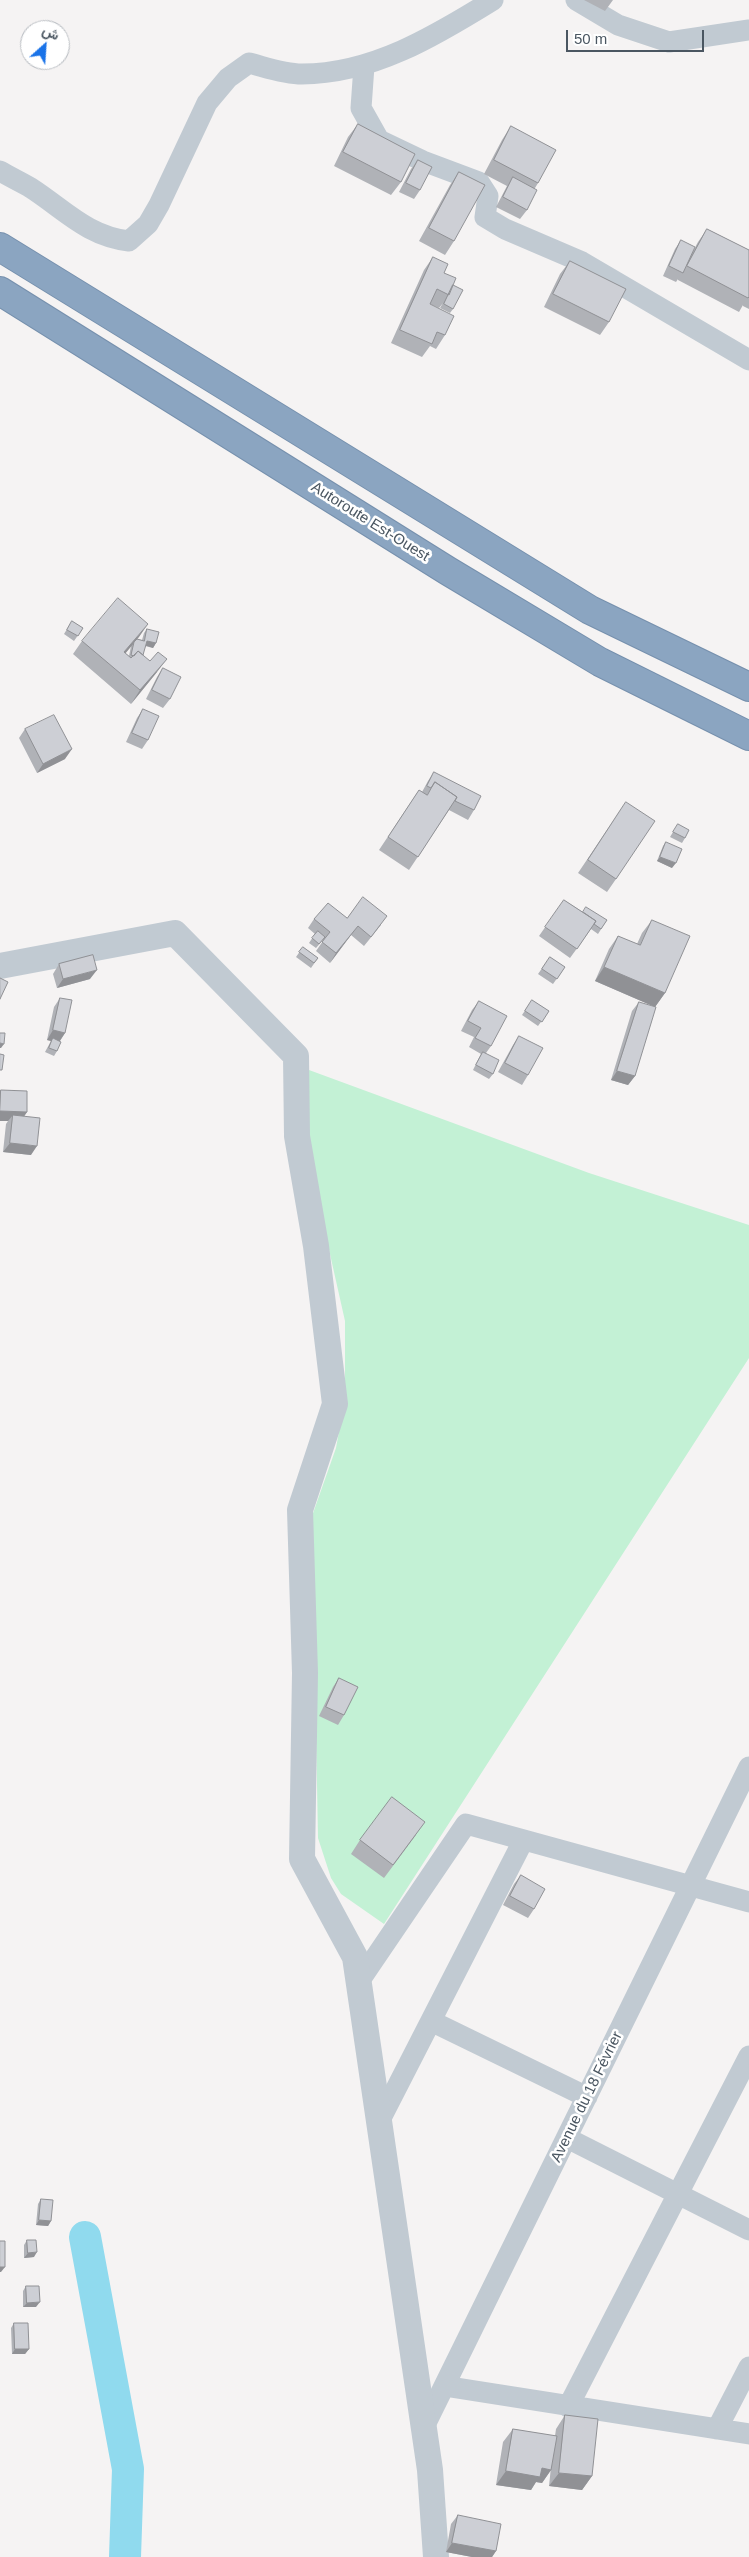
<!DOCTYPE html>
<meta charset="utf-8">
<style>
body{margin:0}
#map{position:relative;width:749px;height:2557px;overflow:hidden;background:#f5f3f3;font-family:Helvetica,Vazirmatn,sans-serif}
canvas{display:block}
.north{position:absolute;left:20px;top:20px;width:50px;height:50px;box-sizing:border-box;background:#fff;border:1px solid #b7bbc0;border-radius:50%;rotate:26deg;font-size:14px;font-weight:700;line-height:20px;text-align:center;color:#4a5661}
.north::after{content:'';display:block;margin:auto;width:18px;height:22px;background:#1a73e8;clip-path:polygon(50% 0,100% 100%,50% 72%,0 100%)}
.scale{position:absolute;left:566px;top:30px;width:138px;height:22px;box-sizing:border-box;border:2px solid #4a5661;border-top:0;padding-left:6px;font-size:15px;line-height:18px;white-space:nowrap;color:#4a5661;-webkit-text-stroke:4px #fff;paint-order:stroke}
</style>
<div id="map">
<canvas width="749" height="2557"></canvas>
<div class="north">ش</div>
<div class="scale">50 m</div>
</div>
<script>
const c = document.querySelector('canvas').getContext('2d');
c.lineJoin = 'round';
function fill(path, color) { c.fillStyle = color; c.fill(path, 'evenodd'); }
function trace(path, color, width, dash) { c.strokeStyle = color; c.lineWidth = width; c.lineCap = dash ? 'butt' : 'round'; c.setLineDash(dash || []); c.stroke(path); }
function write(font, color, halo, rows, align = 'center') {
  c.font = font + ' Helvetica,sans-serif'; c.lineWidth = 5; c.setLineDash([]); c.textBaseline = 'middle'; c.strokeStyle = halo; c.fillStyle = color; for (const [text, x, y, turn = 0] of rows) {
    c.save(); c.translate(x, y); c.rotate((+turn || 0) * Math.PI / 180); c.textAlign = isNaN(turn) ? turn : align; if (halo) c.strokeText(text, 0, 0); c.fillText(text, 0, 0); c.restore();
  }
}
const green = new Path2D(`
 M309 1070 589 1173 749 1225V1358L384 1924 341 1894 331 1878 318 1838 312 1516 336 1448 345 1399V1321L308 1156Z`);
const river = new Path2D(`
 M85 2237 128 2469 125 2557`);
const minor = new Path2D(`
 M576 0 618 25 669 42 749 30
 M364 66 361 108 379 140 423 161 479 182 488 196 485 217 505 229 582 262 749 360
 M0 171C10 177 21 182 31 188 65 210 87 236 129 241L148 224 159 205 207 103 228 78 249 63C265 67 284 74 302 74 372 74 435 36 493 0
 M358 1983 466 1824 749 1902
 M431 2021 587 2097
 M379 2122 523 1841
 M567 2138 749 2230
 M444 2386 749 2434
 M568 2407 749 2056
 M424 2427 749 1767
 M717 2429 749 2367`);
const tertiary = new Path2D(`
 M0 966 175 933 296 1056 297 1136 316 1246 335 1404 300 1510 305 1673 302 1859 355 1957 430 2470 436 2557`);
const motorway = new Path2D(`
 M0 247 590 610 749 687
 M0 291 448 571 600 662 749 736`);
const wall = new Path2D(`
 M584 0H613L605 11Z
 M358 124 401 182 391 195 334 166 348 137Z
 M511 126 538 183 535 188 527 210 520 219 496 207 507 186 484 174 502 140Z
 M418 160 420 190 414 199 399 192 411 169Z
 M459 172 454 241 445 255 419 241 450 185Z
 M707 229 749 250V309L743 306V305L739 312 678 280V279L676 282 663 276 675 249 681 240 692 253 698 242Z
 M433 257 444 273 453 285V309L450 313 440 308 443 303 439 308 430 304 445 335 436 349 430 346 422 357 391 343 424 270Z
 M570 261 609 322 600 335 544 307 560 274Z
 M72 621 83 628 74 641 64 634Z
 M147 629 156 643 153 648 145 646 143 655 157 672 131 704 73 654 82 641 137 639 142 640 144 633ZM131 646 129 656 125 653Z
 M163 668 170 699 163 708 146 699 157 677Z
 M143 709 148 740 142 749 126 742 137 718Z
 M25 729 65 759 37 773 19 738Z
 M434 772 474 810 468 820 449 810 409 870 379 850 419 790 422 792 428 781Z
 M626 802 616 879 607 892 578 873Z
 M678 824 685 838 682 843 670 837Z
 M666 842 672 868 657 861 663 846Z
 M564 900 583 912 607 920 598 934 591 929 570 958 539 936Z
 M347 918 381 925 364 946 351 935 330 963 316 951 323 941V940L316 948 309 943 315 934 308 928 314 919Z
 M652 920 665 993 655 1007 595 981 609 949 618 936 637 944 642 933Z
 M303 947 318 958 311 968 296 957Z
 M550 957 565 967 553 984 538 974Z
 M59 964 90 979 57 988 53 974Z
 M60 998 65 1033 60 1041 57 1051 54 1056 45 1052 51 1041 47 1040 54 1007Z
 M532 1000 549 1011 538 1026 522 1015Z
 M479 1001 491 1046 486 1053 493 1074 489 1079 473 1070 481 1054 469 1047 474 1037 461 1031 472 1010Z
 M639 1002 635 1076 628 1085 611 1080 632 1011Z
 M519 1036 528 1075 522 1085 498 1072 513 1045Z
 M1 1090 27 1112 24 1116 31 1155 3 1152 6 1124 8 1121H0V1091Z
 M339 1678 344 1715 338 1725 319 1716 333 1687Z
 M416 1835 384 1878 351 1854 360 1840Z
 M521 1875 534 1909 528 1918 503 1905 514 1884Z
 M41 2199 51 2221 48 2226 36 2225 38 2204Z
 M27 2240 34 2257 24 2258V2245Z
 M26 2286 36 2307H23V2291Z
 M14 2323 29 2349 25 2354H12L11 2328Z
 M565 2415 592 2476 582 2490 549 2486 551 2467V2470L542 2483 536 2482 531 2490 496 2485 503 2442 513 2429 555 2436 556 2429Z
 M458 2515 496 2551 492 2557H472L446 2552 451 2524Z`);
const shadedWall = new Path2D(`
 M148 624 139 637 115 666 124 652Z
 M147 641 156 643 153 648 144 645Z
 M167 659 157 672 131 704 140 690Z
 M72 749 65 759 37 773 43 764Z
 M660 857 676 863 672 868 657 861Z
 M358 926 351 935 330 963 336 953Z
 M604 967 665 993 655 1007 595 981Z
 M97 970 90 979 57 988 63 979Z
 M53 1030 65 1033 59 1042 53 1038 51 1041 47 1040Z
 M0 1043 4 1044 1 1048H0Z
 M617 1071 635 1076 628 1085 611 1080Z
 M0 1111 27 1112 21 1121 13 1115 8 1121H0Z
 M10 1143 37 1146 31 1155 3 1152Z
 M39 2220 51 2221 48 2226 36 2225Z
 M37 2252 34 2257 24 2258 28 2253Z
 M0 2267H5L1 2272H0Z
 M40 2302 36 2307H23L27 2303Z
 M15 2349H29L25 2354H12Z
 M542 2468 551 2470 542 2483 536 2482 531 2490 496 2485 506 2471Z
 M559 2473 592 2476 582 2490 549 2486Z
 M452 2543 496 2551 492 2557H472L446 2552Z`);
const building = new Path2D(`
 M358 124 415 154 401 182 343 152Z
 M511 126 556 150 538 183 494 160Z
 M418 160 432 167 420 190 406 183Z
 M459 172 485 185 454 241 429 228Z
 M513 177 537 190 527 210 503 197Z
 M707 229 749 250V297L748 298 687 266Z
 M681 240 695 247 683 273 669 266Z
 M433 257 448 264 444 273 456 278 449 295 437 289 430 304 454 316 445 335 437 332 432 344 400 330Z
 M570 261 626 289 609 322 553 294Z
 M453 285 463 290 453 309 444 304Z
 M118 598 148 624 124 652 131 658 138 651 150 661 158 652 167 659 140 690 82 641Z
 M72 621 83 628 78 636 67 630Z
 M147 629 159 632 156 643 147 641 143 655 138 651 134 656 131 655 134 642 137 639 144 641Z
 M163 668 181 677 170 699 152 690Z
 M143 709 159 716 148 740 132 733Z
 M54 715 72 749 43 764 25 729Z
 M434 772 481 796 474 810 455 801 457 797 435 782 431 788 427 786Z
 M435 782 457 797 418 857 388 837 419 790 427 795Z
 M626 802 655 821 616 879 588 860Z
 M678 824 689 830 685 838 673 832Z
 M666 842 682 849 676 863 660 857Z
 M363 897 387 916 371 937 358 926 336 953 322 942 330 932 314 919 328 903 347 918Z
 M564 900 596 921 577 949 545 927Z
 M586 907 607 920 601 929 594 924 596 921 583 912Z
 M652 920 690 936 665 993 604 967 618 936 640 945Z
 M318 931 325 937 319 944 312 938Z
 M303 947 318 958 314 963 299 952Z
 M93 955 97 970 63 979 59 964Z
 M550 957 565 967 557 979 542 969Z
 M0 978 8 982 0 999Z
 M60 998 72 1000 65 1033 53 1030Z
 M532 1000 549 1011 542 1022 525 1011Z
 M479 1001 507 1016 491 1046 475 1038 481 1028 468 1021Z
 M639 1002 656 1007 635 1076 617 1071Z
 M0 1033H5L4 1044 0 1043Z
 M519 1036 543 1048 528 1075 505 1063Z
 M53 1038 61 1042 57 1051 49 1048Z
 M483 1052 499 1060 493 1074 476 1065Z
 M0 1054 4 1055 2 1070H0Z
 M1 1090 27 1091V1112L0 1111Z
 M13 1115 40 1118 37 1146 10 1143Z
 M339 1678 358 1687 344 1715 326 1707Z
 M392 1797 425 1822 393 1865 360 1840Z
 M521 1875 545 1889 534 1909 510 1896Z
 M41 2199 53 2200 51 2221 39 2220Z
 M27 2240H36L37 2252 28 2253Z
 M0 2241H5V2267H0Z
 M26 2286H39L40 2302 27 2303Z
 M14 2323H28L29 2349H15Z
 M565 2415 598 2419 592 2476 559 2473Z
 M513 2429 557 2436 551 2470 542 2468 540 2477 506 2471Z
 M458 2515 501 2524 496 2551 452 2543Z`);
const streetNames = [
 ["Autoroute Est-Ouest",370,522,32],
 ["Avenue du 18 Février",587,2097,-64]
];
fill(green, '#c3f1d5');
trace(river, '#90daee', 32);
trace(motorway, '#7690ad', 30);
trace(minor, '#c1cad2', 21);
trace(tertiary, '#c1cad2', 26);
trace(motorway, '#8ba5c1', 28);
fill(wall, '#b0b2b7');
fill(shadedWall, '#909195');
fill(building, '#cdcfd5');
trace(building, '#909195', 1);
write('15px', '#4a5661', '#fff', streetNames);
</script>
